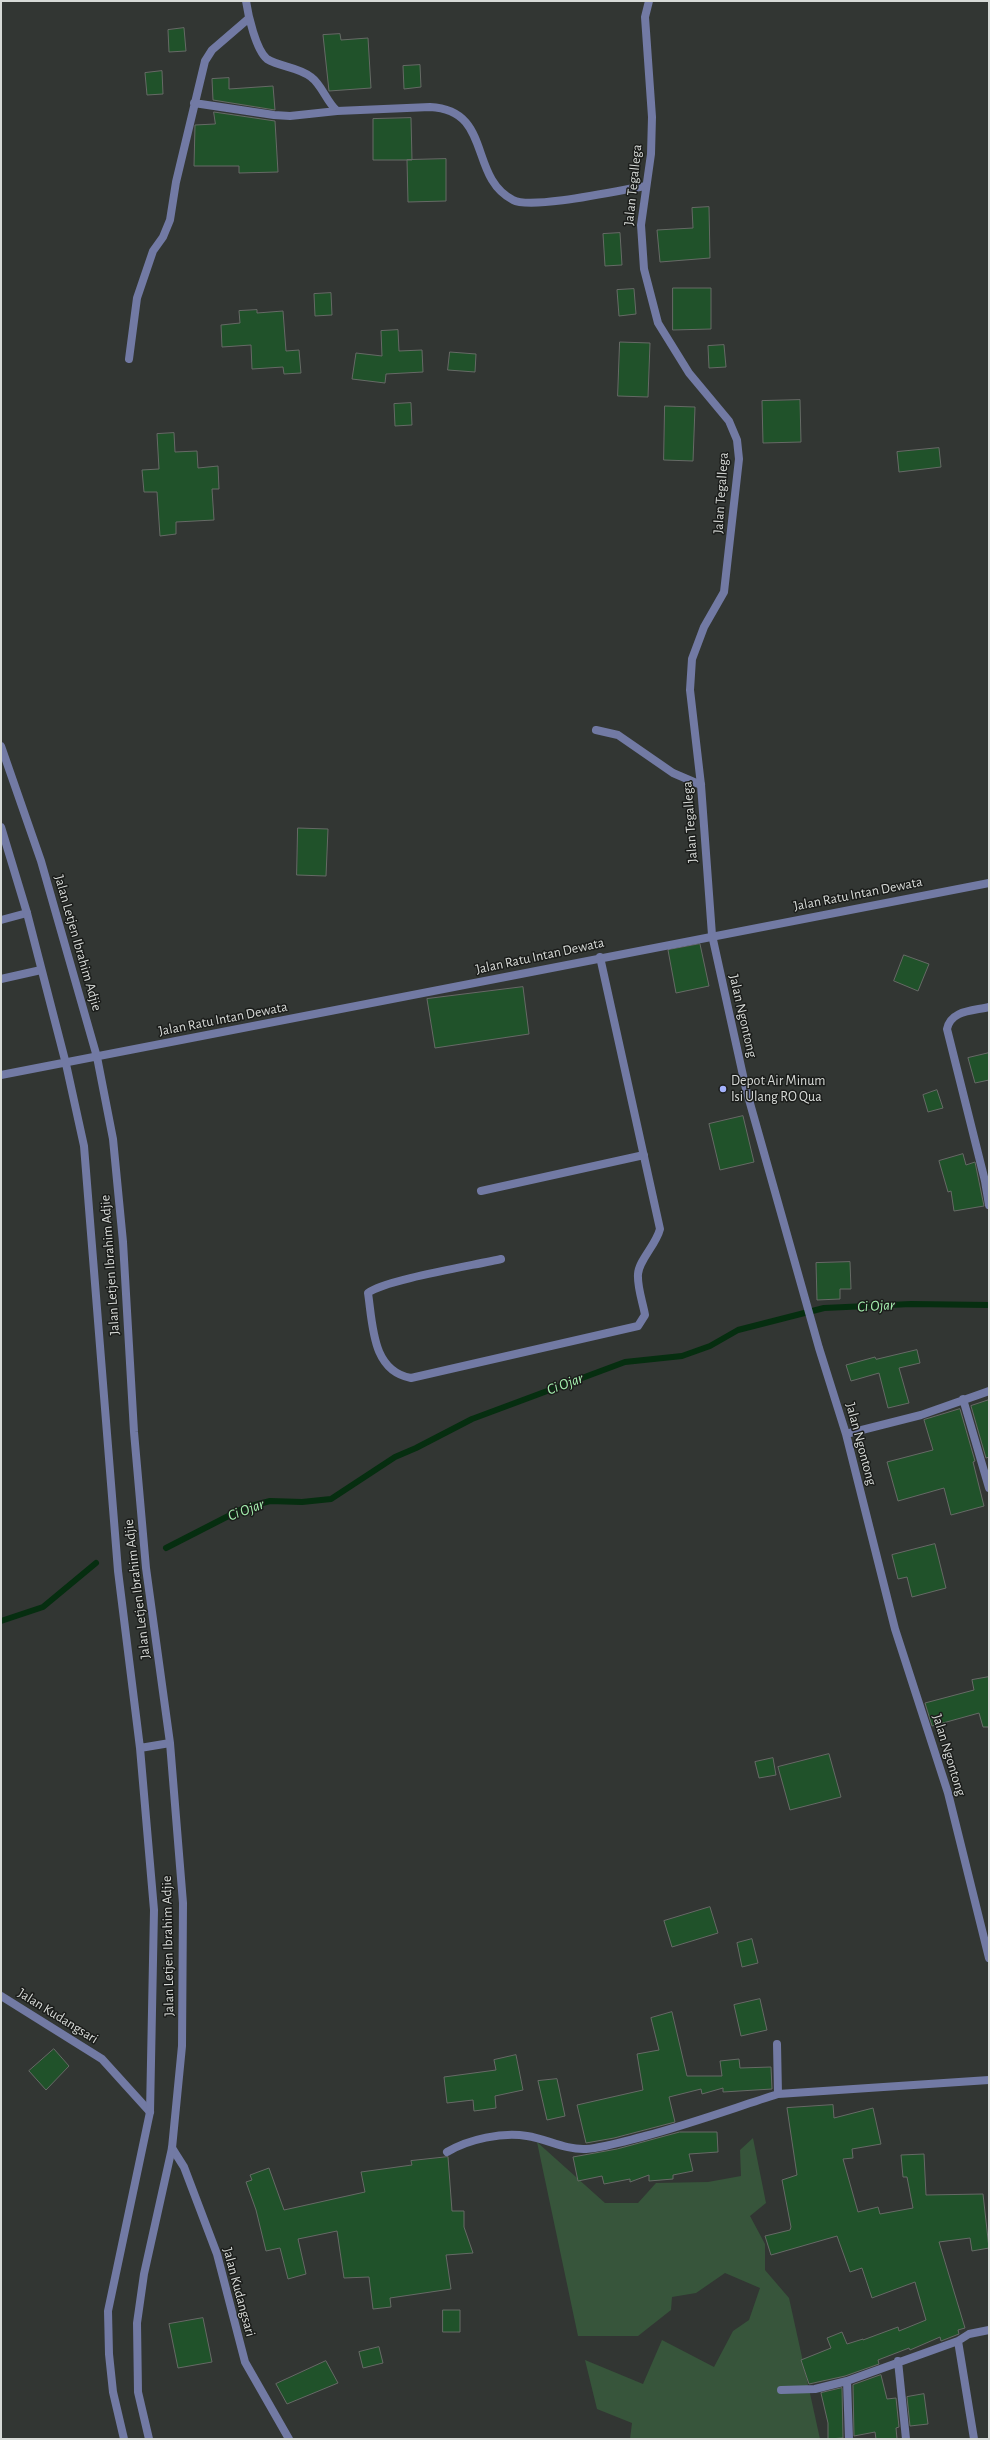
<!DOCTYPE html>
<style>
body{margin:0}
#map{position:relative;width:990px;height:2440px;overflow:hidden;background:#323633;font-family:"Alegreya Sans",sans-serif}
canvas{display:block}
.frame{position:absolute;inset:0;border:2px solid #d7dad7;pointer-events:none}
</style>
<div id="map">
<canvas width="990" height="2440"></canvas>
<div class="frame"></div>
</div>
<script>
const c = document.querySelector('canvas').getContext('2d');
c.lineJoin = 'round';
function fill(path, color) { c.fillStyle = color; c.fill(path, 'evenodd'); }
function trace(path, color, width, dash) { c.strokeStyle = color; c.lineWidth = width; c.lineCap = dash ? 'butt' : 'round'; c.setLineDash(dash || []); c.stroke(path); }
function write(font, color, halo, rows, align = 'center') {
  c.font = font + ' "Alegreya Sans",sans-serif'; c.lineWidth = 3; c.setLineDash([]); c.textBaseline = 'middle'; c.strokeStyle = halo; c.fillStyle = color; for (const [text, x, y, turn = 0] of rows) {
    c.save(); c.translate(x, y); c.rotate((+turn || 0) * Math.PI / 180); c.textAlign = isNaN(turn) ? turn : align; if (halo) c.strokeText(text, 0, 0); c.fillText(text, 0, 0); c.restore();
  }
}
const green = new Path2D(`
 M753 2138 766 2203 750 2216 765 2244V2270L789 2298 820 2439H630L632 2423 597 2409 585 2360 643 2384 662 2340 714 2367 733 2331 749 2320 760 2288 725 2273 696 2293 672 2297 671 2310 638 2336H578L537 2142 605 2203H638L656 2183 708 2182 741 2176 740 2150Z`);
const stream = new Path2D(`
 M166 1548 244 1508 270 1501 302 1502 331 1499 395 1457 416 1448 472 1419 625 1362 682 1356 710 1346 738 1330 824 1308 911 1304 989 1305
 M1 1621 43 1607 96 1563`);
const building = new Path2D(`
 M184 28 186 51 169 52 168 30Z
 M340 34 341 40 368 38 371 88 329 91 323 35Z
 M420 65 421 87 404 89 403 66Z
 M162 71 163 94 147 95 145 73Z
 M229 78V89L273 86 275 110 213 100 212 79Z
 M214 112 275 121 278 172 239 173V166H194L195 125 215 124Z
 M411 118 412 160H373V119Z
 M446 159V201L408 202 407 160Z
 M709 207 710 258 660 262 657 230 693 228 692 208Z
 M620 233 622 265 605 266 603 234Z
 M673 288H711V329L673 330Z
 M634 289 636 314 619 316 617 290Z
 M331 293 332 315 315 316 314 294Z
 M257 310V313L283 311 286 351 299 350 301 373 284 374 283 367 252 369 251 345 222 347 221 325 240 323 239 311Z
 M398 330 399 351 422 350 423 372 386 374 385 383 352 379 356 353 382 356 381 331Z
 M620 342 650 343 648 397 618 396Z
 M724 345 726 367 709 368 708 346Z
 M450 352 476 354 475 372 448 370Z
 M800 400 801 442 763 443 762 401Z
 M411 403 412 425 395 426 394 404Z
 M665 406 695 407 693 461 664 460Z
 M174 433 175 452 197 451 198 468 218 466 219 489H212L214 520 176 522V534L160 536 157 492H144L142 470 159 469 157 434Z
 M939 448 941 467 899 472 897 452Z
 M298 828 328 829 326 876 297 875Z
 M700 944 709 986 676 993 668 950Z
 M904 955 929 964 918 991 894 981Z
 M523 987 529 1034 435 1048 427 999Z
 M989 1053V1080L975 1083 968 1058Z
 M937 1090 943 1108 928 1112 923 1095Z
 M743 1116 754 1162 720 1170 709 1124Z
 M963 1154 966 1165 975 1162 984 1206 954 1211 951 1191 948 1192 939 1161Z
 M850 1262 851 1289H840V1299L817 1300 816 1263Z
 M917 1350 920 1363 899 1368 909 1403 888 1408 879 1373 851 1381 846 1365 875 1357 876 1359Z
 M989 1400V1457L986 1458 971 1406Z
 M960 1409 975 1461 973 1462 984 1506 951 1515 944 1488 898 1501 887 1462 933 1450 924 1420Z
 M935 1544 946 1588 912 1597 907 1577 898 1579 892 1555Z
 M989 1677V1727H983L979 1713 932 1726 925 1703 974 1690 972 1680Z
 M829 1754 841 1797 790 1810 778 1767Z
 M773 1758 776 1775 759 1778 755 1762Z
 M710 1907 718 1933 672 1947 664 1921Z
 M752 1939 758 1963 742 1967 737 1943Z
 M760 1999 767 2030 741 2036 734 2005Z
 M672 2012 687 2076H722L720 2061 739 2059 740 2068 771 2067 772 2089 723 2092V2088L702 2094 701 2089 669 2097 675 2122 614 2138 586 2143 577 2105 643 2090 637 2054 659 2050 651 2018Z
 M54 2049 69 2066 46 2090 29 2071Z
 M516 2055 523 2090 495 2096 496 2108 474 2111 473 2100 447 2103 444 2077 496 2070 494 2060Z
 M557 2079 565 2116 547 2120 538 2081Z
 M833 2105 834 2118 873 2108 881 2144 852 2149 853 2158 843 2159 858 2212 878 2207 880 2214 913 2208 907 2177H903L901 2155 924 2154 926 2195 983 2194 989 2248 972 2251 970 2238 939 2242 965 2328 958 2330 959 2334 941 2341 940 2337 910 2350 909 2348 878 2360 879 2364 845 2376 809 2384 801 2360 831 2348 827 2338 842 2332 847 2344 863 2339V2340L898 2327 899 2331 926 2320 915 2282 872 2298 862 2268 850 2272 837 2236 771 2255 765 2236 790 2230 791 2227 782 2180 797 2175 787 2108Z
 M680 2132H717L718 2152 689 2154 693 2171 673 2175V2179L649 2181V2175L630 2182V2179L604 2184 602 2176 578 2181 573 2157 617 2149Z
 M448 2157 452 2211H464V2227L473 2253 446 2255 451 2289 390 2298 391 2307 373 2309 369 2277 344 2278 337 2231 298 2239 306 2274 288 2279 280 2248 266 2251 256 2210 246 2182 252 2180 250 2175 269 2168 284 2210 365 2192 361 2172 412 2165 411 2161Z
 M443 2310H460V2332H443Z
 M203 2318 212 2362 178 2368 169 2324Z
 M379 2347 383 2363 363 2368 359 2352Z
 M326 2361 338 2383 287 2404 276 2384Z
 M881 2375 887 2399 896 2398 899 2427 896 2428 897 2439H876L875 2432 854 2436 853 2385Z
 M842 2388 843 2438 828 2439V2423L821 2393Z
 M924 2394 928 2424 910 2426 907 2397Z`);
const service = new Path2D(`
 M596 730 618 735 673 773 701 785
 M1 920 27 913
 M1 979 41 970`);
const minor = new Path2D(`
 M246 1C248 15 256 50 267 59 280 67 299 67 311 77 322 85 326 101 337 111L430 107C493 110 468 177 513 200 531 210 621 190 645 186
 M649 1 645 17 652 117 651 154 641 225 644 269 658 323 689 373 729 421 737 440 739 459 724 592 704 627 692 659 690 690 701 785 712 935 746 1089 819 1348 846 1434 895 1629 948 1793 989 1958
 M194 103 274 115 290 116 337 111
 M129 359 137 298 153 251 163 237 170 220 176 182 205 61 212 50 248 19
 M985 1181 947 1029C951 1010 973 1011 989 1007
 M989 1182 985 1181 989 1205
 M481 1191 644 1155
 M501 1259C476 1265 383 1280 368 1293 373 1326 372 1371 411 1378L638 1326 645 1315C643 1303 637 1287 638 1274 639 1260 656 1245 660 1229L600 957
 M963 1399 989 1488
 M846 1434 921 1415 989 1391
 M1 1996 102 2059 150 2112
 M777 2044 778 2094 989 2080
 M172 2148 184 2167 217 2254 245 2362 289 2439
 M447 2152C469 2139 502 2132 527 2136 547 2139 565 2150 586 2149 606 2147 625 2141 645 2136 690 2124 734 2108 778 2094
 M958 2341 974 2439
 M898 2361 906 2439
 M781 2390 815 2389 847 2381
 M849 2439 847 2381 958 2341 969 2334 989 2330`);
const tertiary = new Path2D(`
 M1 746 41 861 97 1057 113 1139 123 1242 134 1432 146 1568 170 1743 183 1903 182 2046 172 2148 144 2274 137 2323 138 2392 149 2439
 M1 827 27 913 66 1064 84 1146 118 1571 140 1748 154 1910 150 2112 108 2311 109 2354 113 2392 124 2439
 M1 1075C330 1011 659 945 989 883
 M140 1748 170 1743`);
const markers = [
 [723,1089,4,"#a4b2fc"]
];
const streetNames = [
 ["Jalan Tegallega",633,185,-84],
 ["Jalan Tegallega",721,493,-86],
 ["Jalan Tegallega",690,822,-94],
 ["Jalan Ratu Intan Dewata",858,894,-11],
 ["Jalan Letjen Ibrahim Adjie",78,943,74],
 ["Jalan Ratu Intan Dewata",540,956,-12],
 ["Jalan Ngontong",743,1016,77],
 ["Jalan Ratu Intan Dewata",223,1019,-11],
 ["Jalan Letjen Ibrahim Adjie",110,1265,-94],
 ["Jalan Ngontong",861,1444,75],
 ["Jalan Letjen Ibrahim Adjie",137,1589,-97],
 ["Jalan Ngontong",949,1755,73],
 ["Jalan Letjen Ibrahim Adjie",168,1946,-91],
 ["Jalan Kudangsari",58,2016,32],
 ["Jalan Kudangsari",239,2292,75]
];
const poiNames = [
 ["Depot Air Minum",731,1081],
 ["Isi Ulang RO Qua",731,1097]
];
const waterNames = [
 ["Ci Ojar",876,1306,-3],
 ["Ci Ojar",565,1384,-20],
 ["Ci Ojar",246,1510,-20]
];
fill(green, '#37553b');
trace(stream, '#062e10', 6);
fill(building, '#20522a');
trace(building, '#666a66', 1);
trace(service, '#727aa4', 8);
trace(minor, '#727aa4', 8);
trace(tertiary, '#727aa4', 8);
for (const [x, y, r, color] of markers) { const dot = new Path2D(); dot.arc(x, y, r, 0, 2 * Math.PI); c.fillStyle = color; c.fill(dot); trace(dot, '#1b1d1b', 1.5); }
write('14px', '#d7dad7', '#1b1d1b', streetNames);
write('14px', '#d7dad7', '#1b1d1b', poiNames, 'left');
write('italic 15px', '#a5f0af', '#1b1d1b', waterNames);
</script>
